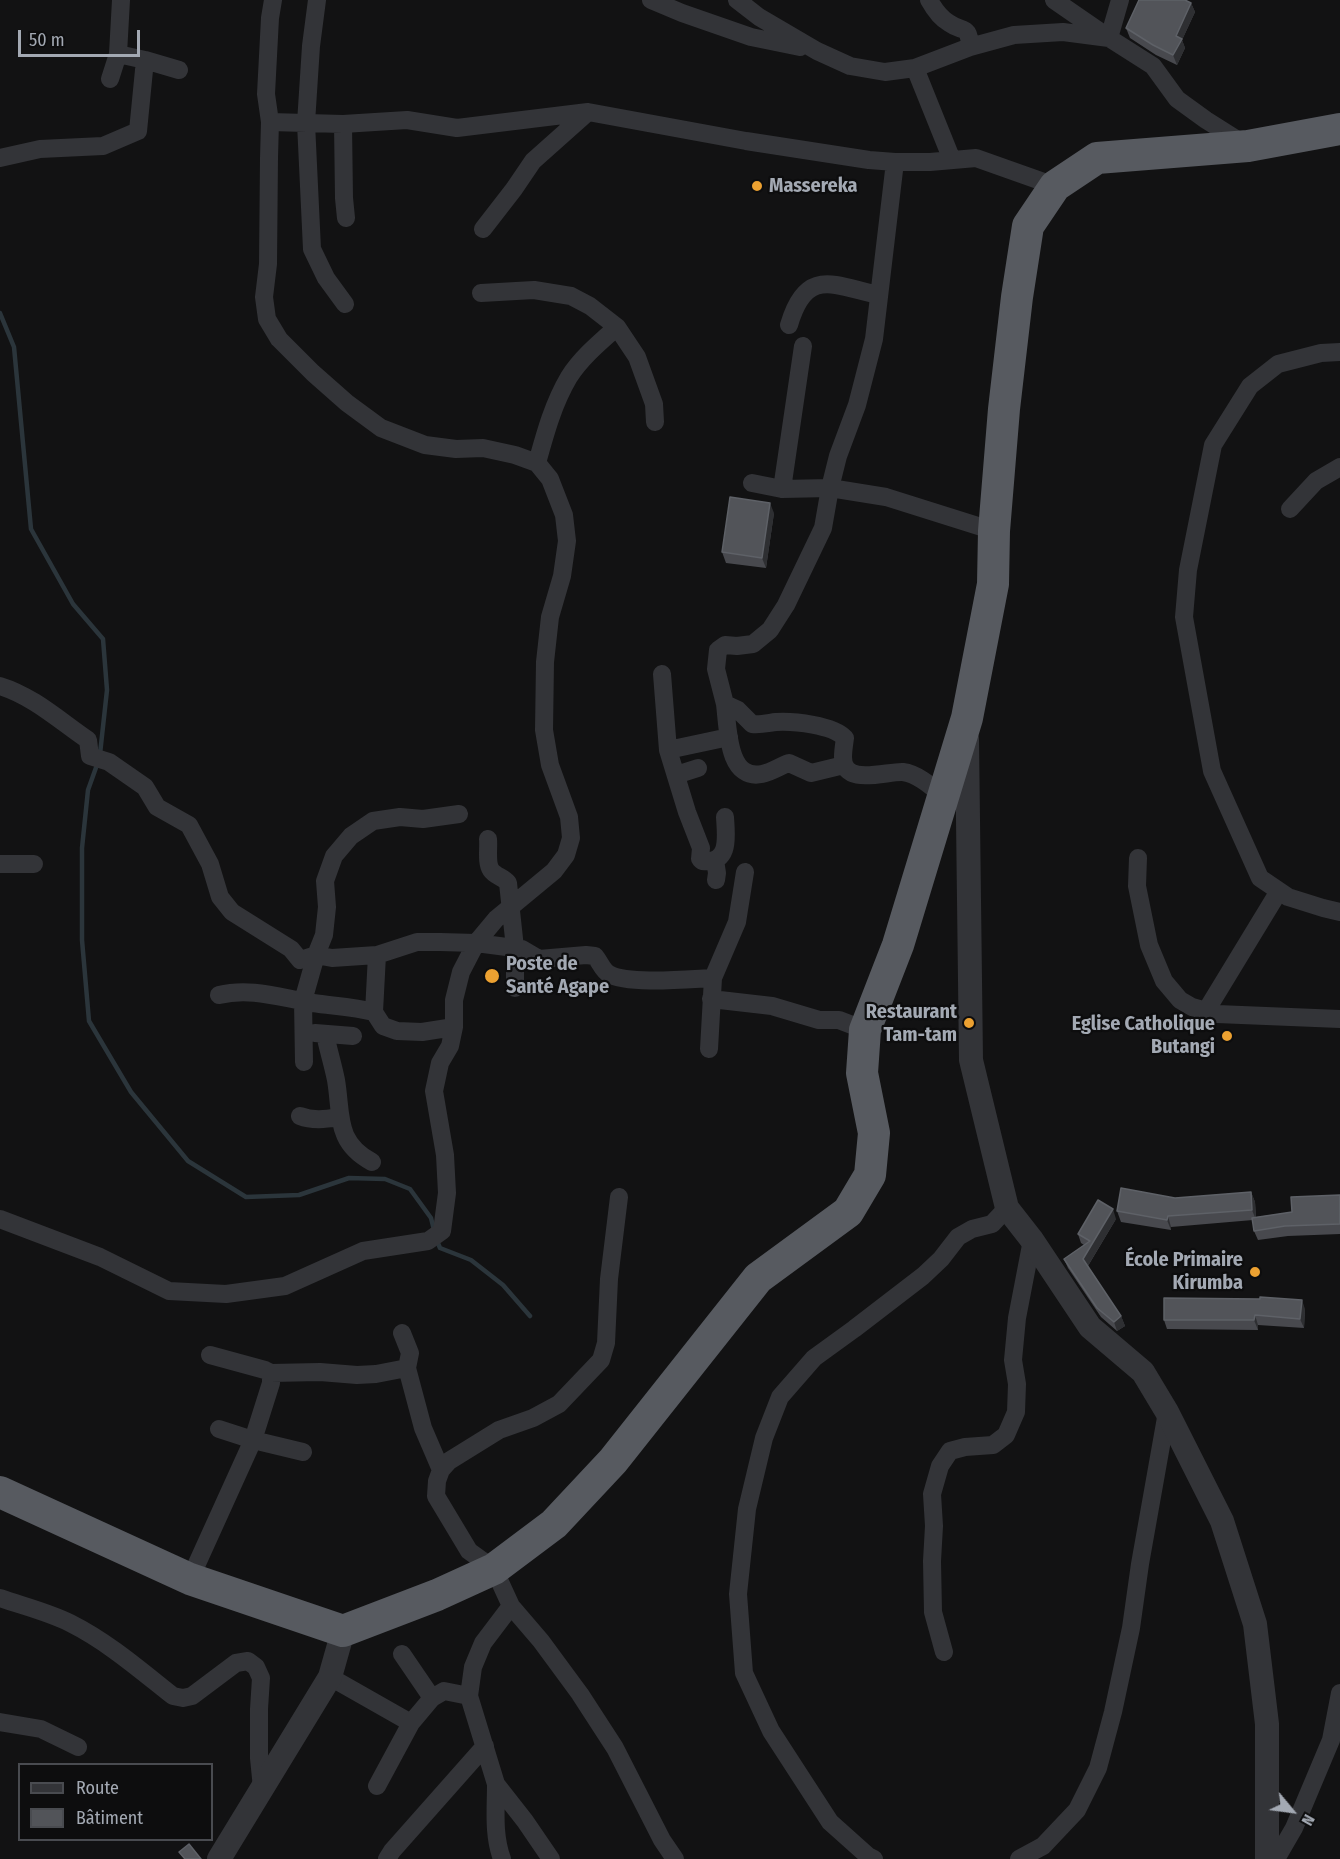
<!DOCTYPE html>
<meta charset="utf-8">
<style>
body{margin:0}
#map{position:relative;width:1340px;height:1859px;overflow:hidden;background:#121213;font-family:"Fira Sans Condensed",sans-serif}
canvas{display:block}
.legend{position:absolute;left:18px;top:1763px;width:195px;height:78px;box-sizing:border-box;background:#0d0d0e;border:2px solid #494b50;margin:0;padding:8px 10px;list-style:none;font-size:18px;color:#a3a9b3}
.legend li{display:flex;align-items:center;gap:12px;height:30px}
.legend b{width:30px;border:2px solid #494b50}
.north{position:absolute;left:1262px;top:1781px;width:60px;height:60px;-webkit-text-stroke:4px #0d0d0e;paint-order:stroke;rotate:119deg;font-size:16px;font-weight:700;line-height:24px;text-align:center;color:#a3a9b3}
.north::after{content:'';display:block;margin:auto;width:21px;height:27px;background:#a3a9b3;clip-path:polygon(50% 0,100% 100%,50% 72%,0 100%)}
.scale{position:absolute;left:18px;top:30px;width:122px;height:27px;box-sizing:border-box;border:3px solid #a3a9b3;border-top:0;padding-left:8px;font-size:18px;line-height:21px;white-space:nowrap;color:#a3a9b3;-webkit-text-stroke:4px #0d0d0e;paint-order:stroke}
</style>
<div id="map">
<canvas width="1340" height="1859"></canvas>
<ul class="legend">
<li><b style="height:8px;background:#333438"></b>Route</li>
<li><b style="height:16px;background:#525459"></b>Bâtiment</li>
</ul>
<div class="north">N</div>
<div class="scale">50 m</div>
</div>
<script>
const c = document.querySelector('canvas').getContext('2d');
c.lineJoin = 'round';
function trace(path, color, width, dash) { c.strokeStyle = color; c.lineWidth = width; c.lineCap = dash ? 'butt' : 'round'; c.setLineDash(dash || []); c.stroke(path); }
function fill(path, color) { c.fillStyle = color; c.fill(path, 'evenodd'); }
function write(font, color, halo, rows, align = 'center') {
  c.font = font + ' "Fira Sans Condensed",sans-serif'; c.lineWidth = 4.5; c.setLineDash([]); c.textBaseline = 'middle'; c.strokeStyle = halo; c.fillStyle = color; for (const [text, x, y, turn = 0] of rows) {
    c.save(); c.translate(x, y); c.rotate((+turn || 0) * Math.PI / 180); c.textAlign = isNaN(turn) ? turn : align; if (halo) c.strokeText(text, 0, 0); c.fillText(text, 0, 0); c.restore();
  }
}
const stream = new Path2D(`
 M0 313 14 347 31 529 73 604 103 639 107 690 100 754
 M98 762 88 790 82 848V940L89 1021 131 1092 188 1161 246 1197 299 1195 349 1178 385 1179 410 1189 431 1218 434 1230
 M437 1241 440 1248 471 1260 503 1285 530 1316`);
const minor = new Path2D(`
 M317 0 311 46 306 123 312 249 326 278 345 304
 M651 0 682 13 751 37 800 47
 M737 0 759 17 817 51 850 66 885 72 915 68 970 47 1014 35 1063 32 1109 38 1153 66 1177 99 1206 120 1244 144
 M929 0C934 9 940 18 949 23 963 33 969 24 970 47
 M1054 0 1109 38 1120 0
 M118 54 145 60 179 70
 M915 68 952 160
 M110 79 118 54 121 0
 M270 122 343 124 407 120 457 128 588 112 746 141 869 160 895 162H930L976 158 1055 186
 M343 124 344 198 346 218
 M0 158 40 149 103 146 138 131 145 60
 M895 162 874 339 857 405 838 456 830 488 823 528 786 605 770 630 753 644 737 646 725 645 718 650 716 669 725 704 738 710 752 724C760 725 768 723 776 722 794 721 833 725 845 738 844 745 843 751 843 757 843 787 886 771 903 772 918 774 932 787 943 796
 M483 229 514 189 533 161 588 112
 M481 293 534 290 571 296 590 306 617 327 637 357 654 404 655 422
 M789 325C806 267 833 285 878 295
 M1340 352 1321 353 1278 364 1250 386 1213 445 1188 570 1184 617 1212 771 1260 878 1288 897 1323 908 1340 912
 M537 463C545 434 553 404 569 377 581 358 600 342 617 327
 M752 483 782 489 830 488 886 497 994 531
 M782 489 803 346
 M1290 509 1316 481 1340 467
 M662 674 668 750 687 812 701 848 700 859 702 861C731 864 726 836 725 817
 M0 686C33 696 60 721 88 740L90 756 109 762 145 787 157 807 189 825 210 864 220 897 232 912 291 949 300 960 316 955 332 958 377 955 417 942H440L476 943 522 949 539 959 586 955 595 956C600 962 603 971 609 974 628 985 690 979 713 978
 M725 704C728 727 727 781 762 774 772 772 780 766 789 763L811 773 844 765
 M668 750 729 737
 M676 775 698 768
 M488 839C489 847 486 863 491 870 495 876 503 877 508 883L515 948V988
 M1138 858 1137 886 1149 945 1164 981 1180 1000 1192 1007 1217 1014 1340 1019
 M715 860 717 873 716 880
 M0 864H34
 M377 955 374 1012 383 1026 397 1031 422 1032 454 1027
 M219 995C251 987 281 998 313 1003 334 1006 354 1007 374 1012
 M711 999 772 1006 819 1020H839L865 1030
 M1206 1011 1279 891
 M315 1033 353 1036
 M325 1034C328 1049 333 1065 336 1080 342 1116 335 1142 372 1162
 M709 1049 713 978 737 922 745 872
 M304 1062 303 1001 316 955 324 935 327 907 325 881 334 856 351 836 373 821 400 817 423 819 459 814
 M300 1116C313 1121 326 1119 340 1117
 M619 1197 609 1279 606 1343 601 1360 559 1404 533 1418 499 1430 449 1461 441 1470 437 1481 436 1496 469 1551 494 1569 511 1606 541 1641 580 1694 615 1748 662 1840 675 1859
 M0 1219 100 1257 169 1291 226 1294 285 1286 363 1251 428 1241 442 1231 447 1193 445 1155 434 1091 440 1063 450 1046 454 1027V1000L461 972 476 943 496 919 554 871 566 855 571 838 569 817 550 765 544 730 545 662 550 617 562 576 567 541 564 515 550 479 537 463 515 455 483 448 456 449 425 445 381 428 347 403 313 373 279 339 267 319 264 297 268 264 269 158 270 122 266 94 270 18 273 0
 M402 1333 410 1353 407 1368 423 1428 441 1470
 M271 1373 320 1372 357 1375 376 1374 407 1368
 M219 1429 253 1440 303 1452
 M190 1579 253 1440 271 1383V1373L265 1370 210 1355
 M0 1598C23 1606 48 1612 70 1623 108 1642 140 1670 173 1696L183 1698 192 1696 236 1663 248 1661 256 1667 261 1678 259 1709V1758L262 1788
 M511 1606 483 1643 473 1667 469 1696 496 1784 525 1821 551 1859
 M944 1652 933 1612 932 1561 934 1526 932 1494 940 1466 950 1451 965 1447 993 1445 1006 1435 1016 1412 1017 1384 1013 1360 1017 1318 1032 1240
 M402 1654 432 1698
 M330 1677 411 1723
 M0 1722 41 1729 78 1747
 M496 1784C496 1809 493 1835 502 1859
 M377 1786 411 1723 432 1698 444 1691 469 1696
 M387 1859 392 1851 485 1746
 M874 1859 868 1856 830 1822 771 1731 744 1673 738 1594 747 1509 764 1438 780 1397 814 1358 854 1329 923 1276 941 1259 958 1237 972 1229 992 1224 1007 1208
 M1019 1859 1043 1846 1077 1810 1098 1768 1113 1712 1131 1628 1140 1564 1167 1412
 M1276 1859 1294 1828 1331 1740 1340 1693`);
const tertiary = new Path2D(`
 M967 739 971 1060 1007 1208 1032 1240 1090 1327 1143 1372 1167 1412 1222 1521 1255 1624 1267 1724V1859
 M219 1859 330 1677 343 1631`);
const trunk = new Path2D(`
 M0 1492 190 1579 343 1631 437 1595 494 1569 554 1524 613 1461 758 1278 848 1212 870 1175 874 1133 862 1073 865 1030 898 945 967 718 993 584 994 531 1004 409 1017 297 1028 226 1055 186 1097 158 1248 146 1340 129`);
const wall = new Path2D(`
 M1191 3 1195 12 1182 40 1185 48 1177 65 1156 55 1130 38 1126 28Z
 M774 513 766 568 726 563 722 552Z
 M1251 1192 1255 1202 1256 1217 1292 1212 1340 1195V1234L1288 1236 1258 1240 1254 1231 1253 1220 1171 1227V1230L1121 1222 1117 1211 1175 1198Z
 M1116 1219 1088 1266 1121 1316 1125 1326 1117 1331 1101 1317 1068 1268 1064 1259 1084 1245 1081 1243 1078 1234Z
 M1305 1309 1304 1328 1258 1325V1330L1167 1329 1164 1320Z`);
const shadedWall = new Path2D(`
 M1191 3 1195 12 1182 40 1185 48 1177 65 1173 55 1176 36Z
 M770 503 774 513 766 568 762 558Z
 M1251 1192 1255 1202 1256 1220 1252 1210Z
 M1113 1209 1116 1219 1086 1269 1083 1259Z
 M1168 1216 1171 1227V1230L1167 1220Z
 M1302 1300 1305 1309 1304 1328 1300 1319Z
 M1255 1315 1258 1325V1330L1254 1320Z
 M1121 1316 1125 1326 1117 1331 1114 1322Z`);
const building = new Path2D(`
 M1139 0H1185L1191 3 1176 36 1182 39 1173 55 1153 45 1126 28Z
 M730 497 770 503 762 558 722 552Z
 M1121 1188 1175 1198 1251 1192 1252 1210 1168 1216 1167 1220 1117 1211Z
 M1340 1195V1224L1285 1226 1254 1231 1252 1218 1292 1212 1291 1197Z
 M1098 1200 1113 1209 1083 1259 1121 1316 1114 1322 1097 1308 1064 1259 1090 1241 1078 1234Z
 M1260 1297 1302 1300 1300 1319 1255 1315 1254 1320H1164V1298L1260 1299Z
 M189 1844 201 1859H185L179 1852Z`);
const markers = [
 [757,186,6,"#eca131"],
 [492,976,8,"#eca131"],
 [969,1023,6,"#eca131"],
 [1227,1036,6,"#eca131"],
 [1255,1272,6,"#eca131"]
];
const poiNames = [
 ["Massereka",769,186,"left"],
 ["Poste de",506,964,"left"],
 ["Santé Agape",506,987,"left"],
 ["Restaurant",957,1012],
 ["Tam-tam",957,1035],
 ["Eglise Catholique",1215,1024],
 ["Butangi",1215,1047],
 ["École Primaire",1243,1260],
 ["Kirumba",1243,1283]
];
trace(stream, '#2b353b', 4.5);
trace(minor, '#333438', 18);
trace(tertiary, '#333438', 24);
trace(trunk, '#575a60', 32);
fill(wall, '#48494e');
fill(shadedWall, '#2e2f32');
fill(building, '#525459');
trace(building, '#5e6167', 1.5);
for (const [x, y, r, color] of markers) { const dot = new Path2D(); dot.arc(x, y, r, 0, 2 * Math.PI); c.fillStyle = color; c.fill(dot); trace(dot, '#0d0d0e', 2); }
write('bold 20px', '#a3a9b3', '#0d0d0e', poiNames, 'right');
</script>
